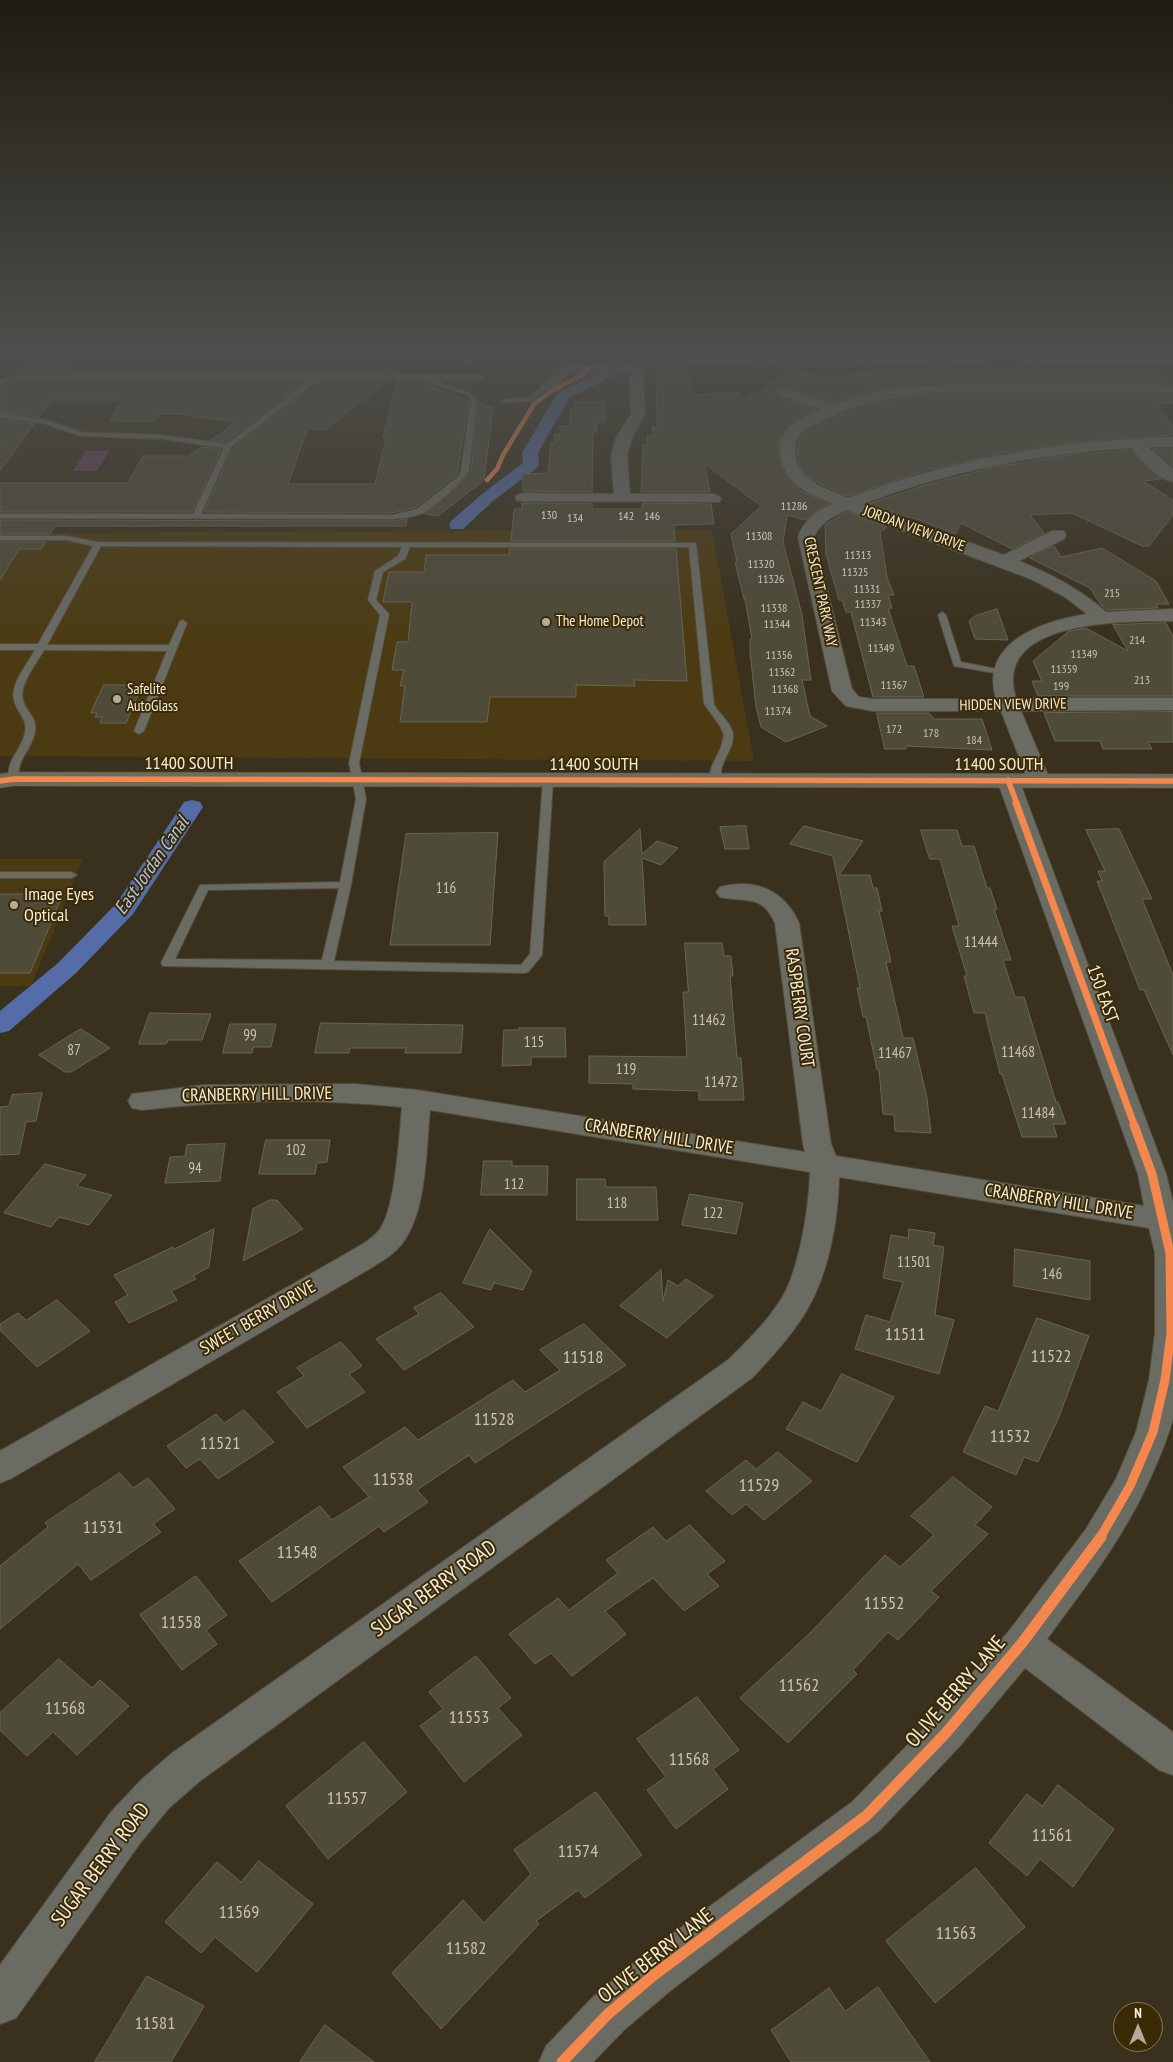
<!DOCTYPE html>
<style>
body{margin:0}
#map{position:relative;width:1173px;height:2062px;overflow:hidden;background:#39311d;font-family:"PT Sans Narrow",sans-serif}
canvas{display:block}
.north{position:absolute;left:1113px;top:2002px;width:50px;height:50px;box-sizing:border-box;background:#3a2b06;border:1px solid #85795b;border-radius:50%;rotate:0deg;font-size:14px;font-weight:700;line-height:20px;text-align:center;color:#f6edda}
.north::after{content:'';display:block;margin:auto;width:18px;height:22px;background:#b4ab98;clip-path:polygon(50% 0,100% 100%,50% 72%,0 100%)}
</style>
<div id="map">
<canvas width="1173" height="2062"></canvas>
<div class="north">N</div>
</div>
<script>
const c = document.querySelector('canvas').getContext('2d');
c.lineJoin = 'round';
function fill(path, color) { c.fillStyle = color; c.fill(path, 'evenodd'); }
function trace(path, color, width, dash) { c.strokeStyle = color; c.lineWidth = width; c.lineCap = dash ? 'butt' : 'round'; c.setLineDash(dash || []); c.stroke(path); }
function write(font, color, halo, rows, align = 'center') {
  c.font = font + ' "PT Sans Narrow",sans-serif'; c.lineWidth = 4; c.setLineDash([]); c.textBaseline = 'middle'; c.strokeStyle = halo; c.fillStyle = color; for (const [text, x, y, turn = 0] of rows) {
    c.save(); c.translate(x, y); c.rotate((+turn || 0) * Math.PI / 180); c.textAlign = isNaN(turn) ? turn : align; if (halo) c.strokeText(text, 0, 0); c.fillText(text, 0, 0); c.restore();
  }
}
const built = new Path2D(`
 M632 353H1173V366L623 364Z
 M712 530 754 761 0 756V533Z
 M0 859H83L31 986H0Z`);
const green = new Path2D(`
 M85 451H109L97 471H73Z`);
const canal = new Path2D(`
 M619 353H633L618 368H608L606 365Z
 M606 370 613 374 611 377 569 398 538 453 539 465 537 468 494 500 463 529H451L449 525 451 521 482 494 523 463 522 453 558 392Z
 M192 800 200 802 203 807 133 914 76 973 9 1031 0 1033V1011L58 963 116 904 184 802Z`);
const building = new Path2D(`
 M30 357H78L69 370 400 371 397 373 14 374Z
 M660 365H685L686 372H689L691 395 738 392 745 401 790 369 833 377 863 372 932 368H976L978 371 1160 370 1169 383 962 382 903 385 874 390 835 402 785 387 777 389 775 394 778 398 816 409 794 420 781 435 778 453 783 470 788 478 801 491 829 504 815 512 806 520 787 515 783 542 802 615 811 680H802L810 716 827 726 786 742 761 727 756 707 750 652V639H752L745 599H744L735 562H737L731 534 761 506 705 464 710 492H641L643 445H647V436H653L652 427H657L656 372H661Z
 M25 381H306L226 442 211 440 236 422 179 414H158L155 421H110L122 400H51L39 417 0 411V391L5 385 10 383Z
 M321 381H387L325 430 308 428 288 484H375L386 438H383L397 381H418L469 401 457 475 416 507 392 513 204 512 233 448Z
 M932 395H1173V403H1156L1173 427V435L1088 441 1008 452 928 470 848 496 820 484 804 473 798 460 797 447 800 437 808 430 851 410 875 403Z
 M575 402H605L604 422H597V432H593L592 492 523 491V474L548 473 551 443H555V434H560V426H569L571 409H575Z
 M478 403 493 408 484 480 438 516 425 514 456 488 471 471Z
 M0 419 34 424 0 471Z
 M202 447 221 449 192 512H0V483H128L143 456H188Z
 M1153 449H1173V466Z
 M1130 450 1149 469 1162 479 1143 481 1173 500V515L1149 546H1142L1072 513 1030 515 1044 533 1012 549 961 523 955 534 914 518 902 516 868 504 929 484 995 467 1062 456Z
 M522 503H592V509H642V503L711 504 714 524 674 525 675 541H511L514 509H522Z
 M847 512 887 527 880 532 887 577 894 595H888L892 608H888L907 666H914L924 697H873L851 612H846L842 600H839L826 554 825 525Z
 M407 519 406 526H55L50 534H0V520L392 521Z
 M0 542H45L41 549H19L0 580Z
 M1054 546 1061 557 1102 548 1156 581 1169 604H1156L1158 608 1107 610 1101 605 1090 588 1030 558Z
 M510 549H676L687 681 634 680 635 686 576 685V697H490L487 722H400L405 686H400L404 670H392L397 642H408L412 602H383L389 572H424L426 555H509Z
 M997 609 1008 640 975 639 969 621 975 616Z
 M1166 623 1173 636V696H1038L1032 681H1042L1033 661 1069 631 1086 628 1128 651 1113 625Z
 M104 685H142L126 723H100L102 717H95L97 713H91Z
 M1173 712V742H1148L1152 749H1103L1100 741H1055L1044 713Z
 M877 713H929L934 719H982L992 750 906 746V749H885Z
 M746 826 749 849H725L720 827Z
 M804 826 863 841 839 875H870L873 888H877L882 911H879L891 962H886L903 1038H913L927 1098 931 1133 895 1131 894 1115 883 1114 879 1070H877L866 1017H863L857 988H860L833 856 790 844Z
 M640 829 642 854 657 841 678 848 661 865 642 858 646 925H609V916H605L604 862Z
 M1119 829 1152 899H1142L1173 975V1055L1144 990H1140L1097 881H1102L1098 871H1105L1086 830Z
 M921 830H957L962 846H974L987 888H990L997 909H994L1011 960H1003L1015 997H1024L1056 1102H1058L1066 1124H1053L1057 1137H1022L1002 1074H1000L985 1013H974L964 976H967L952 926H959L940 859H930Z
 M498 833 490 945H390L406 834Z
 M0 894H63L30 973H0Z
 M685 943H722L724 956H731L733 976H730L737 1058H741L744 1100H699V1091L633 1089V1084L589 1083V1056L687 1057 683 992H688Z
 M150 1013 211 1014 202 1040H168L166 1044H139Z
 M321 1023 463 1025 461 1053H405L406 1048H350L349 1053H315Z
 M230 1024H276L271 1047H253L252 1053H223Z
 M519 1028H565L566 1057H531V1065L502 1066 504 1030H519Z
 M81 1029 110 1048 71 1072H65L39 1055Z
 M42 1093 36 1121 26 1122 19 1154 0 1155V1107L9 1106 12 1095Z
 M266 1140H330L327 1162 317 1163 315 1174H259Z
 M225 1144 220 1181 165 1183 170 1157 185 1156 187 1145Z
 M484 1161H512V1166H548L547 1195H481Z
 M45 1164 86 1175 77 1186 112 1195 89 1225 59 1217 51 1227 4 1213Z
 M577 1179H605L606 1187H656L658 1220H577Z
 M690 1194 743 1203 736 1234 682 1225Z
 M270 1200H277L303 1229 243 1261 253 1209Z
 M214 1229 209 1267 193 1276 196 1279 171 1291 177 1300 129 1323 115 1302 128 1295 114 1275 173 1247 174 1249Z
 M490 1229 532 1271 523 1290 494 1283 491 1290 463 1283Z
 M909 1229 935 1233 933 1245 944 1247 935 1315 954 1320 939 1374 855 1349 866 1315 890 1322 903 1282 883 1278 891 1235 908 1238Z
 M1015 1249 1090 1261V1300L1014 1286Z
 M661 1270 663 1301 668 1280 678 1286 686 1279 713 1296 667 1338 620 1306Z
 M441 1293 474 1327 404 1370 376 1339 419 1314 414 1308Z
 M57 1300 90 1331 37 1367 0 1330V1324L18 1313 26 1320Z
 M1037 1318 1089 1336 1059 1417 1038 1462 1024 1457 1016 1475 963 1452 985 1406 998 1411Z
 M584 1324 626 1365 475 1463 469 1455 417 1490 428 1502 384 1532 379 1526 272 1602 239 1561 320 1506 332 1520 369 1497 343 1467 405 1427 418 1440 513 1380 525 1392 560 1370 540 1350Z
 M341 1342 362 1366 349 1374 365 1392 307 1428 277 1392 304 1376 297 1368Z
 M842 1374 894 1397 857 1462 786 1429 803 1402 821 1411Z
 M244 1410 274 1442 218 1479 200 1459 186 1468 167 1446 216 1414 224 1423Z
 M778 1452 812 1481 764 1520 746 1504 732 1515 706 1491 746 1460 756 1469Z
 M120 1473 133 1488 148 1478 175 1509 153 1524 161 1532 91 1580 78 1564 0 1629V1566L48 1527 45 1523Z
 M953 1477 992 1507 975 1525 988 1534 931 1591 939 1597 898 1640 888 1632 853 1670 857 1674 788 1743 740 1698 810 1633 885 1555 900 1567 934 1535 911 1516Z
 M690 1525 725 1561 707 1574 719 1586 684 1611 653 1578 605 1611 626 1634 572 1676 551 1653 535 1664 509 1634 558 1598 569 1610 618 1573 606 1560 653 1527 666 1541Z
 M196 1576 227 1615 206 1630 217 1644 182 1670 140 1615Z
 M476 1656 511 1698 498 1708 522 1735 464 1782 420 1726 443 1709 429 1692Z
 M59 1659 92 1688 100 1680 129 1706 77 1755 53 1732 27 1756 0 1730V1713Z
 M697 1697 739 1750 713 1769 728 1789 676 1829 647 1790 666 1777 637 1739Z
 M364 1742 407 1792 328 1859 286 1806Z
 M1058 1785 1114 1829 1073 1887 1040 1859 1027 1876 989 1843 1027 1794 1042 1806Z
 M596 1792 642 1855 585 1898 578 1890 536 1921 539 1924 441 2029 392 1973 463 1900 484 1923 531 1874 514 1850Z
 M259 1861 313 1904 257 1972 215 1937 201 1953 165 1922 217 1862 241 1882Z
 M976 1868 1025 1927 935 2003 886 1941Z
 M147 1976 204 2006 171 2062H95Z
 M878 1987 930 2062H791L771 2030 829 1988 845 2011Z
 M325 2025 374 2062H300Z`);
const lane = new Path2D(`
 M25 375H482L485 377 482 379H432L470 393 477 399 469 470C464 481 434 507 423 513 414 517 402 518 392 519L0 518V514H193L224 448 162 439 81 436 45 424 0 417V413L46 420 82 432 162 435 227 444 311 379H25L10 381 0 385V381L9 377ZM320 379H419L466 395 471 400 461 470 459 476 417 509 392 515 201 514 231 447Z
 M547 384 550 386 549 387 531 401 503 403 500 401 503 399 527 398Z
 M0 536H66L98 542 696 543 714 704C718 713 726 718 730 726 739 741 726 753 722 767 720 772 721 777 719 782H711L710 773 712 766 721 747 724 735 720 726 704 704 689 547H410L405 559 383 572 376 600 389 614 359 763 366 799 351 885 334 961 521 965 530 954 543 780 548 777 553 780 542 955 528 972 524 973 163 966 161 963 200 885 340 882 356 799 349 763 380 615 368 600 375 571 398 556 402 547 101 546 47 645H169L180 621 183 620 187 623 144 731 139 734 134 731 167 651 44 650C37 663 19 684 23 700 26 712 38 718 35 732 32 750 16 759 19 779L14 782 9 779C6 759 22 750 25 732 28 718 16 712 14 700 10 684 28 663 35 650H0V644H38L93 546 66 540H0ZM339 888 322 960 175 959 208 890Z
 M942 612 946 615 961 662 1006 671V675L954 666 938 615Z
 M0 872H71L77 875 71 878H0Z`);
const street = new Path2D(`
 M463 353H475L476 359 469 363 464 362Z
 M649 353 777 358 949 357 987 353H1022L1042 356H1173V364H1042L1001 357 980 363 949 365C876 365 803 367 730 365 704 365 676 355 650 361L643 377 645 414 632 438 627 456 630 494H713L719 496 721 499 719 502 517 501 515 498 517 495 523 493 614 494 611 456 616 438 631 414 629 377 631 373 566 374C562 384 554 392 542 389L540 386 550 379 556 367 634 365 639 355Z
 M962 384 1173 385V393H932L875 401 850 408 807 428 798 436 795 447 796 461 803 474 819 486 848 498C957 458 1057 441 1173 437V447H1148L1173 469V482C1156 478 1142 460 1131 448 1035 454 953 470 862 504L1004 555 1052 531H1064L1066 535 1064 539 1019 561C1051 574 1080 589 1106 612L1173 609V621C1126 621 991 619 1016 698H1173V710L1021 711 1050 780 1047 785 1039 786 1031 785 1028 780 1001 711H873L846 706 832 691 798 537C804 520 816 511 833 504 823 499 811 495 802 489 782 475 771 449 788 428 796 419 810 414 822 409L779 396 777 393 779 390 784 389 835 404 874 392 903 387ZM847 510 1031 579 1065 597 1087 614C1044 621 979 641 996 699H873L859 697 852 689 814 537C820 522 833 516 847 510Z
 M1008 774 1016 775 1019 780 1166 1174 1173 1202V1418C1169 1434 1163 1449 1156 1465 1129 1531 1089 1582 1047 1639L1173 1732V1775L1159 1770 1025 1668 959 1747 880 1830 670 1991 624 2030 593 2062H539L546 2046 592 1998 638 1959 852 1802 931 1721 1009 1631 1086 1529 1116 1479 1136 1432 1149 1380 1155 1333V1253L1149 1228 839 1177C838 1221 829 1272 807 1310 792 1335 772 1357 752 1378L200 1781 169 1808 141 1842 16 2018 0 2024V1965L111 1812 141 1780 172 1753 728 1360C748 1340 769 1320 783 1296 800 1265 809 1207 810 1172L430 1110C426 1150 427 1213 401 1245 393 1255 382 1261 371 1268L12 1478 0 1483V1451L349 1252C359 1246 373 1239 380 1229 396 1206 399 1136 402 1107 316 1098 228 1100 142 1110L132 1108 128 1101 132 1094 203 1085 355 1084 417 1090 805 1152 803 1144 775 923C762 893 745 903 720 897L716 892 720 887C755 878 784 890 799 923L831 1144 836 1156 1144 1206 1138 1174 997 780 1000 775Z`);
const primary = new Path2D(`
 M14 772 1173 774V788L14 786 0 788V774Z`);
const cyclewayFar4 = new Path2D(`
 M487 480 497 469 503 455 534 404 550 392 584 374 587 369`);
const cyclewayFar3 = new Path2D(`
 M1008 780 1017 804
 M0 781 14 779 1173 781`);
const cyclewayFar2 = new Path2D(`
 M1016 803 1135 1127`);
const cyclewayFar1 = new Path2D(`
 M1100 1538 1130 1486 1153 1432 1165 1380 1171 1333 1170 1253 1152 1174 1134 1125`);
const cycleway = new Path2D(`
 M562 2062 608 2014 654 1975 866 1816 945 1734 1022 1643 1101 1537`);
const markers = [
 [546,622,5,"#b4ab98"],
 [117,699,5,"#b4ab98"],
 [14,905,5,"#b4ab98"]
];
const farNumbernames = [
 ["11286",794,507],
 ["130",549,516],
 ["142",626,517],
 ["146",652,517],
 ["134",575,519],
 ["11308",759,537],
 ["11313",858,556],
 ["11320",761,565],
 ["11325",855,573],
 ["11326",771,580],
 ["11331",867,590],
 ["215",1112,594],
 ["11337",868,605],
 ["11338",774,609],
 ["11343",873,623],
 ["11344",777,625],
 ["214",1137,641],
 ["11349",881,649],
 ["11349",1084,655],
 ["11356",779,656],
 ["11359",1064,670],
 ["11362",782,673],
 ["213",1142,681],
 ["11367",894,686],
 ["199",1061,687],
 ["11368",785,690],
 ["11374",778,712],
 ["172",894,730],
 ["178",931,734],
 ["184",974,741]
];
const farStreetnames = [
 ["JORDAN VIEW DRIVE",914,529,20],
 ["CRESCENT PARK WAY",820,592,78],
 ["HIDDEN VIEW DRIVE",1013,705,-1]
];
const farPoinames = [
 ["The Home Depot",556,622],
 ["Safelite",127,690],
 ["AutoGlass",127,707]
];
const numberNames = [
 ["116",446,889],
 ["11444",981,943],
 ["11462",709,1021],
 ["99",250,1036],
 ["115",534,1043],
 ["87",74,1051],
 ["11468",1018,1053],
 ["11467",895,1054],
 ["119",626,1070],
 ["11472",721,1083],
 ["11484",1038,1114],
 ["102",296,1151],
 ["94",195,1169],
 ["112",514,1185],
 ["118",617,1204],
 ["122",713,1214],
 ["11501",914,1263],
 ["146",1052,1275]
];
const streetNames = [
 ["11400 SOUTH",189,764],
 ["11400 SOUTH",594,765],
 ["11400 SOUTH",999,765],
 ["150 EAST",1102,994,70],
 ["RASPBERRY COURT",799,1008,82],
 ["CRANBERRY HILL DRIVE",257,1095,-1],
 ["CRANBERRY HILL DRIVE",659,1137,9],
 ["CRANBERRY HILL DRIVE",1059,1202,9],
 ["SWEET BERRY DRIVE",258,1318,-30]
];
const poiNames = [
 ["Image Eyes",24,895],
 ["Optical",24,916]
];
const nearNumbernames = [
 ["11511",905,1335],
 ["11522",1051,1357],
 ["11518",583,1358],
 ["11528",494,1420],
 ["11532",1010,1437],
 ["11521",220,1444],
 ["11538",393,1480],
 ["11529",759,1486],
 ["11531",103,1528],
 ["11548",297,1553],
 ["11552",884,1604],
 ["11558",181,1623],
 ["11562",799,1686],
 ["11568",65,1709],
 ["11553",469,1718],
 ["11568",689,1760],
 ["11557",347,1799],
 ["11561",1052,1836],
 ["11574",578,1852],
 ["11569",239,1913],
 ["11563",956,1934],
 ["11582",466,1949],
 ["11581",155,2024]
];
const waterNames = [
 ["East Jordan Canal",152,866,-55]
];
const nearStreetnames = [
 ["SUGAR BERRY ROAD",434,1589,-36],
 ["OLIVE BERRY LANE",956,1692,-49],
 ["SUGAR BERRY ROAD",101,1865,-53],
 ["OLIVE BERRY LANE",656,1956,-38]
];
fill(built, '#4c3b12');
fill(green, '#62425f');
fill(canal, '#546ca8');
fill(building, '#4f4b39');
trace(building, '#696555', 1);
trace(lane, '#554e3e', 2);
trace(street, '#554e3e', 2);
trace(primary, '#554e3e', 1);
fill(lane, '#6a6c63');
fill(street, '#6a6c63');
fill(primary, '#6b6b5e');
trace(cyclewayFar4, '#f5874c', 4.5);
trace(cyclewayFar3, '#f5874c', 5.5);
trace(cyclewayFar2, '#f5874c', 7);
trace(cyclewayFar1, '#f5874c', 9);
trace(cycleway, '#f5874c', 11);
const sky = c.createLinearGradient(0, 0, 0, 641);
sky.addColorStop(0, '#1f1b10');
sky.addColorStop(0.55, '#4e4e4c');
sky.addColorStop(1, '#4e4e4c00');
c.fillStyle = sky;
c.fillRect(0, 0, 1173, 641);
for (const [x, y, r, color] of markers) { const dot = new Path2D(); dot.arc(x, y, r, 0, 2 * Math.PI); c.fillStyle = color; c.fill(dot); trace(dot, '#3a2b06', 2); }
write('12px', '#ccc4b2', null, farNumbernames);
write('15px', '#f6edda', '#3a2b06', farStreetnames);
write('15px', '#f6edda', '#3a2b06', farPoinames, 'left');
write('15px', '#ccc4b2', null, numberNames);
write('18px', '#f6edda', '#3a2b06', streetNames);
write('18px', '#f6edda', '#3a2b06', poiNames, 'left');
write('18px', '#ccc4b2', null, nearNumbernames);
write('italic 19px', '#b7c7ed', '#3a2b06', waterNames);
write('21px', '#f6edda', '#3a2b06', nearStreetnames);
</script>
